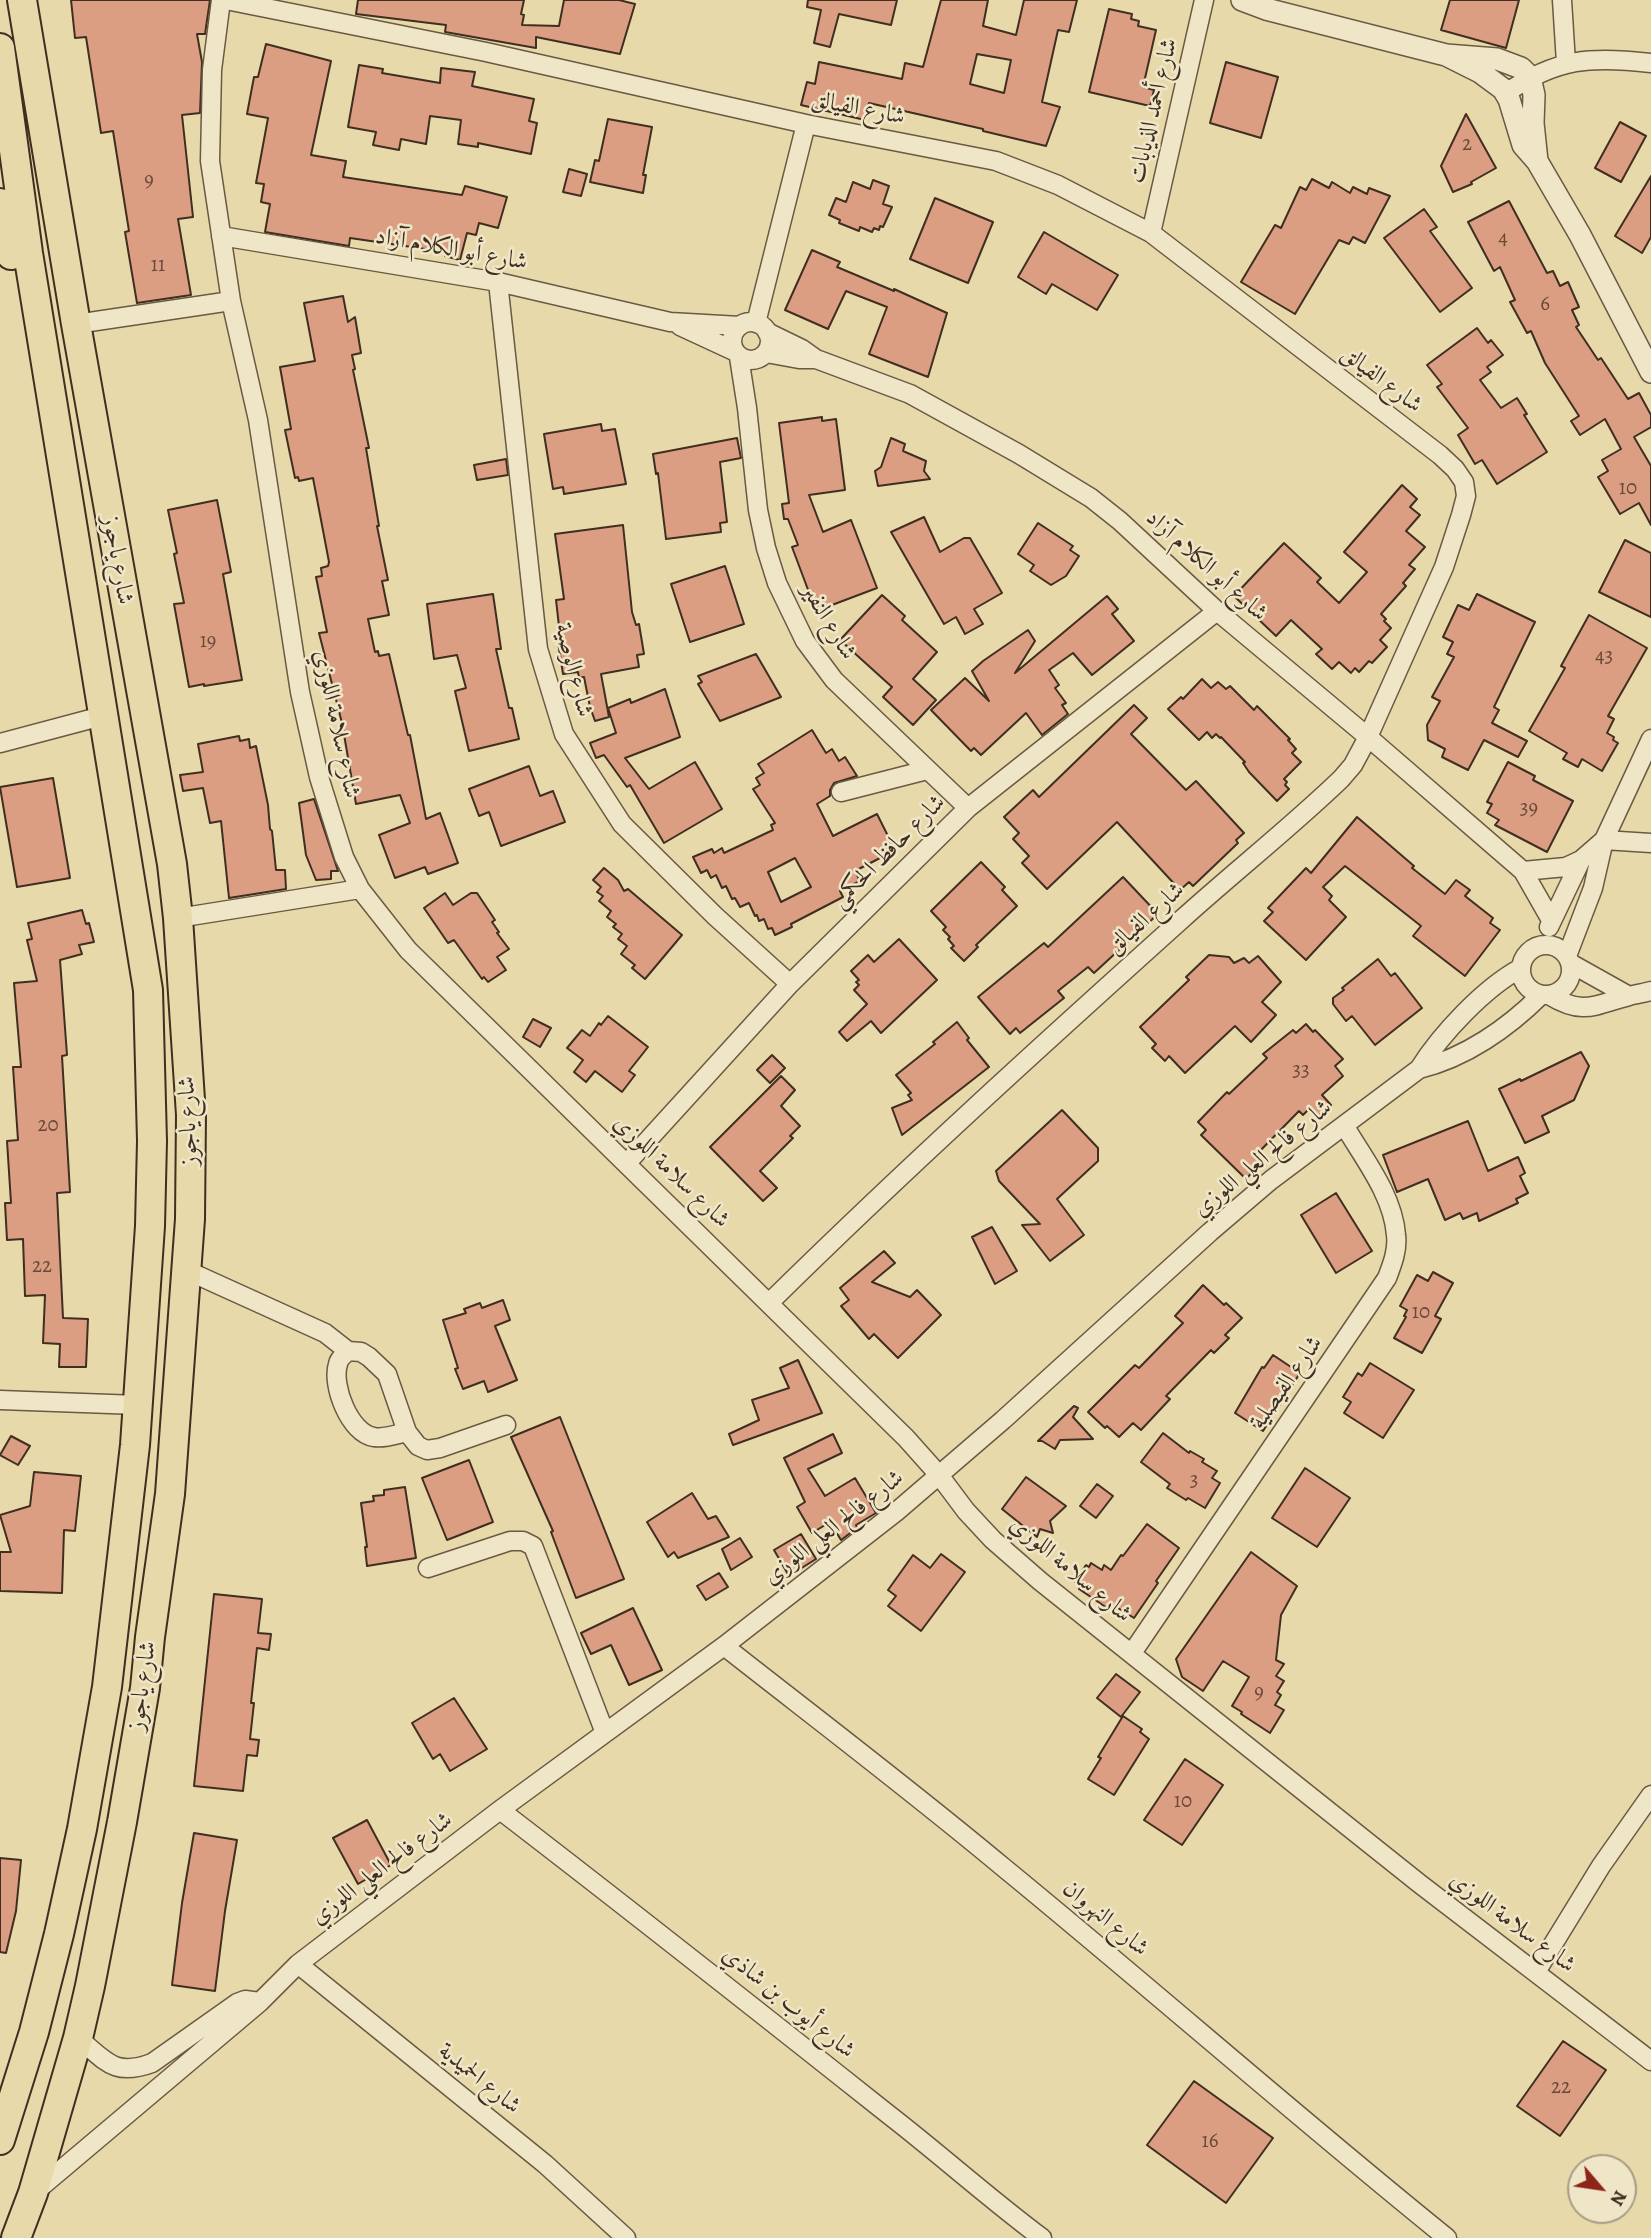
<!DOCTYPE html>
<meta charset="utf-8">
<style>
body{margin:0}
#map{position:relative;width:1651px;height:2238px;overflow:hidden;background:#e7d9aa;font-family:Alegreya,serif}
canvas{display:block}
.north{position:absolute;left:1567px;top:2154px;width:70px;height:70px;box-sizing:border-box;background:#efe6c8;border:2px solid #a99c85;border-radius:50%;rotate:119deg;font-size:19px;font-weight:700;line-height:28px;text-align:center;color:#402e21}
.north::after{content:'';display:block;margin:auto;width:24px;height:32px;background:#8f2418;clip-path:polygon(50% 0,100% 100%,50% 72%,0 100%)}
</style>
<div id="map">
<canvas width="1651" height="2238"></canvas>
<div class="north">N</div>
</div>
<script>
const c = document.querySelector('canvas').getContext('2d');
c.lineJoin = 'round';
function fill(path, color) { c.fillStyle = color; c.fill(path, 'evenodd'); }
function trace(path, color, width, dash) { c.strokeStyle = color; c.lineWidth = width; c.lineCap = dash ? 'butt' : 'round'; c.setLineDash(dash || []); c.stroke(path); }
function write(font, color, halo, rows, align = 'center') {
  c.font = font + ' Alegreya,Amiri,serif'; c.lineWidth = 5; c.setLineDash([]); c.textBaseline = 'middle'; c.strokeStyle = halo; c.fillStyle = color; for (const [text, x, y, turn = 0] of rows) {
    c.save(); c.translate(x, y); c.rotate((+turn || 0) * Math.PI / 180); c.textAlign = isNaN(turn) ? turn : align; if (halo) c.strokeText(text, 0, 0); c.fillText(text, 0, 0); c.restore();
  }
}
const building = new Path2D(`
 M71 0H210L205 34H197L202 62 200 113 182 115 193 217 178 219 191 295 137 303 125 232 129 231 113 131 101 133 86 37 75 38Z
 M358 0H524L521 14 524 15 522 25 559 26 564 0H619L635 4 620 54 536 37V48L445 32 446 25 356 14Z
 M808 0H897L891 25 839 14 830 47 814 43 821 10 807 7Z
 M941 0H988L983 26 1016 35 1024 0H1077L1069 32 1058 30 1042 102 1060 107 1046 146 983 131V129L869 103 865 120 801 105 807 82 815 84 819 62 902 79 905 63 923 67ZM977 54 1011 60 1004 93 970 84Z
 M1450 0H1519L1506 48 1441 30Z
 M1109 9 1132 14 1131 19 1139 21 1138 26 1156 30 1143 87 1154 90 1150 106 1089 92Z
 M266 44 331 61 311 155 346 161 343 177 462 195 465 186 507 197 498 228 479 223 476 235 467 233 460 260 445 256 446 252 350 238 349 246 265 232 270 204 261 202 264 184 256 183 268 118 247 114 254 77H258Z
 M1226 62 1278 77 1261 138 1210 123Z
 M359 65 383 69 382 73 440 83 441 68 475 72 472 86 534 99 529 121 537 123 531 154 478 143V147L458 144 461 120 430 116 426 144 401 139 399 150 373 145 376 132 348 127Z
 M1466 114 1496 168 1471 182 1472 184 1453 192 1441 166Z
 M608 119 652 127 643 175H646L643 193 590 182 595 160 599 161Z
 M1620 122 1646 136 1621 182 1595 168Z
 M569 169 587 174 581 196 563 192Z
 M1651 176V237L1642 253 1615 236Z
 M1312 179 1329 188 1332 182 1350 193 1353 187 1367 194 1369 188 1390 196 1365 243 1353 237 1349 244 1339 240 1295 314 1241 282 1275 225 1281 228 1300 187 1306 190Z
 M873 180 889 186 883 204 892 207 883 227 880 226 879 230 874 228 872 232 860 227 859 231 839 223 840 220 829 215 836 198 846 202 853 182 870 189Z
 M935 198 993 222 968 283 910 259Z
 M1509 201 1547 273 1553 271 1560 286 1568 282 1579 307 1572 310 1579 325 1576 327 1598 360 1601 358 1628 399 1639 393 1651 415V427L1634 437 1651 466V525L1639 503 1620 514 1598 477 1608 471 1602 460 1621 449 1605 419 1580 435 1571 421 1579 416 1545 363 1531 331 1527 333 1510 302 1515 300 1500 267 1494 271 1468 222Z
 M1424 209 1437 227 1430 231 1472 288 1440 312 1384 238Z
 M1044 232 1118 275 1097 310 1052 284 1046 294 1018 277Z
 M812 250 840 262 837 267 894 291V289L947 313 928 377 869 354 887 307 846 291 828 329 785 310Z
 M343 296 348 322 355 317 361 353 352 355 355 369 353 370 369 448H366L379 526H377L388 580 382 581 389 615 368 619 375 652 378 651 379 656 389 654 408 735H410L426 819 440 813 458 863 428 874 425 867 395 878 379 835 410 823 400 795 356 804 342 723 319 633 327 632 316 577 322 576 321 568 328 566 329 562 313 478 299 481 298 477 295 478 285 430 291 429 280 367 315 361 304 303Z
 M1477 328 1488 343 1491 340 1503 355 1487 367 1491 372 1480 380 1501 408 1517 398 1527 414 1524 415 1547 452 1497 484 1482 460 1475 464 1458 435 1468 428 1437 387 1442 384 1427 365Z
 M822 417V421L836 419 845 490 809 495 823 532 851 520 877 588 816 611 792 547 798 545 788 519H784L782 504 789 503 779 423Z
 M601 424 602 431 615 429 626 484 564 494 563 487 553 489 544 434Z
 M737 438 741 458 720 462 727 522 720 523 721 532 666 539 658 473 656 474 653 454Z
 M891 438 905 444 903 451 926 461 924 471 930 479 878 486 875 471 881 467Z
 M506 459 508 475 477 480 474 465Z
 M1402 485 1417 499 1410 507 1420 515 1406 531 1425 547 1409 565 1415 569 1403 583 1406 586 1381 614 1386 619 1384 621 1391 628 1380 640 1387 647 1372 663 1369 661 1359 672 1355 668 1351 673 1339 662 1332 669 1316 654 1322 649 1291 620 1276 636 1234 596 1284 543 1321 578 1317 582 1339 603 1367 572 1344 552Z
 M217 500 231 572 223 574 242 680 204 686V684L189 687 174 604 184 603 174 554 177 553 168 510Z
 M924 517 940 552 964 538H970L1002 593 974 609 983 624 965 634 956 617 944 624 891 532Z
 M1038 523 1073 546 1070 550 1079 556 1066 576 1051 585 1030 571 1034 565 1018 554Z
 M623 525 632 612 636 625 639 624 644 654 637 655 639 667 601 674 609 717 595 721 590 707 584 677 579 678 578 672 563 674 557 636 560 635 556 600 564 599 555 534Z
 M1625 540 1651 553V617L1599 592Z
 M725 566 744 624 690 642 671 584Z
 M493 594 501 649H496L509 708H512L519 739 469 751 455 691 466 688 457 655 434 659 427 604Z
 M1477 594 1535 622 1494 707 1499 710 1492 723 1527 741 1518 757 1484 740 1468 770 1442 757 1445 749 1428 740 1427 725 1440 701 1432 697 1454 657 1447 654 1453 642 1443 637 1458 605 1469 610Z
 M882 595 905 616 902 620 937 652 913 679 936 700 913 725 883 697 892 687 840 640Z
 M1107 596 1118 609 1112 614 1134 641 1092 675 1073 653 1049 670 1059 685 1055 688 1066 703 1062 705 1068 714 1042 735 1026 713 981 755 974 748 971 751 931 710 965 678 989 701 972 671 983 661 1028 630 1035 641 1015 673Z
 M1589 615 1647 648 1608 716 1614 719 1607 733 1614 737 1613 740 1618 743 1602 771 1582 759 1578 767 1563 759 1567 753 1529 731 1565 668 1561 666Z
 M756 654 781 697 720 721 698 684 702 682 698 676Z
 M1202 679 1211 688 1218 682 1226 689 1230 686 1254 710 1257 706 1290 739 1288 740 1296 749 1292 753 1301 762 1284 779 1287 782 1285 785 1289 789 1277 801 1249 772 1243 763 1245 762 1221 737 1220 738 1216 734 1212 738 1207 732 1199 740 1168 709 1181 697 1183 699Z
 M665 689 680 737 625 758 649 789 695 762 722 809 664 843 630 785 627 787 604 755 596 758 590 743 616 733 608 708 630 699 631 703Z
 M1134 705 1147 718 1131 734 1186 790 1196 781 1244 833 1236 840 1238 843 1193 886 1189 882 1180 890 1117 822 1047 889 1022 863 1029 856 1013 839 1019 833 1004 817 1033 790 1039 797Z
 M812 730 826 753 832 749 839 761 845 757 857 776 834 783 830 790V796L817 804 833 836 877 814 893 846 878 854 880 858 855 871 860 881 840 891 843 897 791 924 792 927 775 935 772 928 768 929 764 919 759 921 757 915 755 916 749 903 740 907 735 898 732 899 726 886 722 888 716 875 711 878 707 870 701 873 693 857 712 849 714 853 722 848 724 853 773 830 771 825 775 823 753 789 760 785 756 778 764 773 758 764ZM795 858 811 887 781 902 768 872Z
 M239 736 240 741 249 739 250 748 256 746 268 805 270 829 272 831 276 870H285L286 889 229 898 221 821 210 823 203 788 183 791 180 775 203 772 198 744Z
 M1508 762 1535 776 1533 780 1573 801 1547 852 1495 825 1499 820 1487 813 1492 804 1487 802Z
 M529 766 540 796 553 791 565 822 501 846 489 812 479 816 469 789Z
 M53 778 70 878 17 887 0 787Z
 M314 799 338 871H331V879L316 880 306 855 299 803Z
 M1357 817 1414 866 1412 868 1445 894 1456 880 1470 890 1465 896 1493 918 1490 923 1500 930 1465 976 1413 936 1421 926 1345 866 1323 887 1332 896 1329 900 1346 917 1306 960 1264 921 1273 912 1268 908 1306 868 1311 873Z
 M981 862 1005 887 1002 890 1017 906 976 945 978 947 964 961 951 948 954 946 948 939 950 937 943 930 946 927 931 911Z
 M604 868 618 880 624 891 628 889 682 935 645 979 632 968 635 965 621 954 627 946 618 939 622 934 613 927 616 924 607 917 611 911 599 901 603 896 597 892 601 887 593 880Z
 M1123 877 1158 914 1094 973 1088 967 1058 991 1064 998 1020 1033 1016 1028 1010 1034 978 997 1044 943 1048 947Z
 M445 893 453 905 471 893H477L495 920 492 922 499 932 497 933 509 949 497 957 506 970 488 982 484 977 482 979 454 940 448 943 424 908Z
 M82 910 86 924 89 923 94 942 79 945 82 954 60 960 67 1055 62 1056 70 1192 57 1193 63 1318 88 1319 86 1367H59L60 1344 43 1343 45 1295 25 1296 23 1239 7 1240 5 1203H11L7 1141 18 1140 13 1067H21L14 983 37 981 27 940 32 939 28 923Z
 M899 939 937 980 881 1033 871 1021 847 1041 839 1032 867 1004 854 990 859 985 856 982 859 980 851 971 868 955 874 962Z
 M1209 955 1229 957 1234 963 1244 958 1249 963 1258 956 1281 982 1262 1002 1276 1015 1251 1042 1235 1026 1185 1073 1169 1056 1165 1061 1152 1048 1156 1044 1140 1027 1189 980 1186 977Z
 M1378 959 1391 976 1395 973 1422 1008 1375 1045 1352 1016 1346 1021 1333 1004V998L1344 990 1342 988Z
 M608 1016 648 1047 629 1071 635 1075 622 1092 595 1071 586 1082 574 1072 583 1060 567 1048 582 1030 590 1036 599 1023 601 1025Z
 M533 1019 551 1028 540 1047 523 1037Z
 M957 1022 969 1038 967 1040 989 1067 902 1135 892 1108 912 1100 908 1095 911 1093 896 1075 935 1044 933 1042Z
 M1306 1024 1313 1032 1315 1030 1343 1059 1335 1066 1343 1076 1322 1095 1331 1105 1318 1116 1310 1108 1303 1115 1299 1111 1255 1156 1261 1163 1246 1179 1201 1135 1206 1130 1198 1122 1227 1092 1229 1094 1267 1058 1263 1054 1293 1030 1296 1033Z
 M1581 1052 1589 1066 1574 1100 1542 1116 1549 1132 1525 1143 1499 1089 1520 1079 1521 1081Z
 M772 1055 785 1068 770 1083 757 1070Z
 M781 1076 795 1090 781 1106 800 1126 790 1136 793 1138 760 1171 777 1188 763 1201 710 1147Z
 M1062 1110 1098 1148V1161L1057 1199 1084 1235 1050 1261 1022 1225 1040 1224 999 1181 996 1171Z
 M1468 1121 1488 1171 1518 1157 1525 1173 1520 1176 1528 1193 1516 1199 1518 1203 1479 1221 1477 1213 1463 1219 1460 1213 1445 1220 1428 1179 1397 1192 1383 1155Z
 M1336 1193 1372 1251 1336 1273 1301 1215Z
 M992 1227 1017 1271 995 1284 972 1237Z
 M884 1251 895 1263 872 1282 910 1297 917 1290 941 1315 898 1358 874 1334 869 1339 841 1306 849 1300 840 1288Z
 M1433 1272 1453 1283 1435 1316 1441 1319 1422 1353 1394 1338 1406 1317 1404 1316 1407 1310 1400 1306 1417 1275 1428 1281Z
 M1203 1285 1224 1305 1226 1303 1242 1318 1225 1335 1229 1338 1214 1353 1211 1350 1166 1396 1170 1399 1141 1430 1133 1423 1119 1437 1107 1426 1105 1428 1088 1412 1135 1365 1139 1368 1183 1323 1175 1316Z
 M503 1300 510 1320 495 1326 517 1380 488 1392 484 1381 463 1389 455 1369 458 1368 443 1320 466 1313 464 1309 480 1303 482 1308Z
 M1273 1355 1300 1373 1263 1431 1235 1413 1262 1367 1264 1368Z
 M798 1360 822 1413 733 1445 729 1434 759 1420 752 1400 789 1388 780 1368Z
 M1370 1363 1414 1390 1383 1438 1344 1413 1351 1402 1343 1397 1358 1373 1362 1376Z
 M1074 1406 1078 1408 1073 1417 1093 1439 1060 1440 1055 1449 1042 1441H1038Z
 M560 1417 624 1579 576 1598 551 1532 553 1531 511 1437Z
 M1163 1433 1189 1453 1190 1451 1204 1459 1202 1462 1217 1471 1212 1478 1220 1483 1205 1508 1188 1498 1186 1500 1167 1488 1170 1484 1141 1462Z
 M833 1434 842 1453 808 1469 825 1496 855 1478 876 1513 856 1525 857 1528 841 1540 830 1522 812 1533 797 1507 805 1502 784 1458Z
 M11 1436 30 1446 18 1465 0 1455Z
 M469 1460 493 1522 447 1540 422 1478Z
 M1305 1468 1350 1498 1317 1547 1272 1518Z
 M34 1472 81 1476 75 1531 64 1530 62 1593 0 1591V1552H11L0 1515 30 1506Z
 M1026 1477 1066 1506 1050 1521 1053 1533 1040 1529 1037 1537 1002 1509Z
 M1097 1484 1113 1496 1096 1518 1080 1506Z
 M405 1487 416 1558 367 1566 365 1547H367L361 1503 374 1501 373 1496 384 1495V1490Z
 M692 1493 708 1519 716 1516 729 1537 678 1558 674 1552 668 1557 647 1522Z
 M1147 1524 1179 1548 1156 1581 1158 1583 1134 1618 1113 1605 1110 1610 1079 1589 1081 1586 1075 1582 1086 1565 1089 1567 1091 1563 1102 1570 1104 1565 1111 1570 1121 1555 1123 1556Z
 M801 1534 816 1559 789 1576 774 1550Z
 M740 1538 752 1557 731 1570 722 1549Z
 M1251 1552 1297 1586 1281 1615 1276 1660 1284 1664 1276 1676 1284 1681 1277 1692 1281 1695 1275 1705 1284 1710 1270 1733 1241 1714 1242 1712 1232 1706 1249 1677 1223 1661 1203 1691 1182 1677 1176 1659Z
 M941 1554 965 1572 921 1631 888 1606 896 1596 888 1590 913 1555 930 1568Z
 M719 1573 728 1587 706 1600 697 1586Z
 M214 1594 262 1599 258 1633 271 1634 269 1650 257 1648 251 1703H254L250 1739 259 1740 257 1756 247 1755 243 1791 194 1786Z
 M633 1608 662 1670 629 1685 611 1645 591 1654 581 1633Z
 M1116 1674 1140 1692 1121 1717 1097 1698Z
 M454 1698 487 1749 450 1771 440 1754 433 1759 412 1723Z
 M1123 1716 1142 1729 1140 1732 1149 1739 1114 1795 1088 1779 1101 1758 1098 1757Z
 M1185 1759 1223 1785 1182 1845 1144 1820Z
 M367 1820 391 1865 358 1884 333 1838Z
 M194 1833 237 1840 225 1911 215 1991 172 1985 182 1903Z
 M0 1858 21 1860 16 1911 6 1953 0 1952Z
 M1563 2041 1606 2070 1560 2136 1517 2106Z
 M1194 2081 1273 2138 1226 2203 1147 2145Z`);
const minor = new Path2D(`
 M221 0 212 70 210 161 231 301 258 420 300 692 319 777 344 857 360 889 408 950 906 1438 939 1475 966 1511 993 1540 1040 1581 1420 1884 1651 2061
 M226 0 486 52 806 124 996 161 1058 185 1151 233 1440 455 1455 469 1464 482 1466 496 1461 515 1444 567 1368 737 1353 765 1341 779C1290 828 1234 872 1181 920 1042 1045 903 1171 769 1303
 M1562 0 1566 63
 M1506 93C1557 58 1591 56 1651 63
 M1151 233 1204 0
 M221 236 498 282 670 322 740 326
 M498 282 538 649 564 734 622 824 715 916 790 984
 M732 341a19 19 0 1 1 38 0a19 19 0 1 1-38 0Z
 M756 323 806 124
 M76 324 231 301
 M680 326 734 351
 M767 332 802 349 816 359 910 394 1019 454 1091 498 1120 521 1217 611 1368 737 1523 871 1551 920
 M766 353 799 359H816
 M739 357 747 408 758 510 766 548 777 583 805 641 834 680 968 808
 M0 743 102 716
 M841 792 927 770
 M1604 840 1651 843
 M1523 871 1566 867 1581 860
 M178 918 360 889
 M1549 927 1581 860 1604 840
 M1521 970a25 25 0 1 1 50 0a25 25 0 1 1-50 0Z
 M1567 956 1593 888 1604 840 1651 739
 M1570 963 1629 996
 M1549 995C1583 1016 1595 1005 1629 996 1636 994 1644 993 1651 991
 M1419 1069C1465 1058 1508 1028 1541 995
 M627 1163 790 984 968 808 1217 611
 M186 1270 325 1333 348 1351 361 1352 369 1357 387 1374 407 1432 418 1446 427 1450 440 1448 506 1425
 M348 1351C345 1354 339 1358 338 1364 331 1385 350 1434 374 1437 385 1439 397 1434 407 1432
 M0 1400 138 1405
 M428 1568 510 1541H523L533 1546 605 1733
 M724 1646C817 1719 912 1791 1003 1867 1152 1989 1297 2117 1447 2238
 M1132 1653 1387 1278C1392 1265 1398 1250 1396 1235 1393 1195 1364 1159 1344 1125
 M500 1810C632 1911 763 2015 893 2118 943 2157 991 2200 1042 2238
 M298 1964 545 2164 626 2238
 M1536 1972 1601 1866 1651 1795
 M78 2038C106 2061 114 2077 152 2063L237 2003 245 2000 260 2002
 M36 2191 260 2002 298 1964 500 1810 724 1646 896 1512 1003 1420 1210 1232 1271 1180 1419 1069C1441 1034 1484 988 1521 968`);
const tertiary = new Path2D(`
 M1242 0 1266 9 1446 55 1497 59 1521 68 1530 77 1534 95 1533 123 1537 161
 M1446 55 1480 72 1503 89 1509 99 1523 145 1537 161 1580 235 1651 372`);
const primary = new Path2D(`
 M0 48 28 253 148 990 152 1141 150 1226 135 1445 107 1687 82 1829 59 1934 34 2032 0 2140
 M0 203 11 255
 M16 2238 33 2193 78 2038 90 1986 122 1822 145 1688 150 1637 170 1494 190 1219 191 1115 178 918 172 864 76 324 22 0`);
const numberNames = [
 ["2",1467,145],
 ["9",149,181],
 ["4",1503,239],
 ["11",158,266],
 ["6",1545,305],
 ["10",1628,489],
 ["19",208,642],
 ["43",1604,657],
 ["39",1529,809],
 ["33",1301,1071],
 ["20",48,1126],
 ["22",42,1267],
 ["10",1421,1313],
 ["3",1194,1481],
 ["9",1259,1693],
 ["10",1183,1802],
 ["22",1561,2088],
 ["16",1210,2142]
];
const streetNames = [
 ["شارع الفيالق",858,109,11],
 ["شارع أحمد الذيابات",1154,111,-77],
 ["شارع أبو الكلام آزاد",451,250,10],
 ["شارع الفيالق",1381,380,37],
 ["شارع ياجوز",117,560,80],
 ["شارع أبو الكلام آزاد",1206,566,42],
 ["شارع النفير",828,622,59],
 ["شارع الوصية",573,670,76],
 ["شارع سلامة اللوزي",336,724,78],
 ["شارع حافظ الحكمي",889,852,-45],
 ["شارع الفيالق",1146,919,-42],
 ["شارع ياجوز",189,1121,-92],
 ["شارع فالح العلي اللوزي",1263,1159,-39],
 ["شارع سلامة اللوزي",671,1172,44],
 ["شارع الفيصلية",1287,1383,-55],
 ["شارع فالح العلي اللوزي",834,1528,-38],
 ["شارع سلامة اللوزي",1070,1570,40],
 ["شارع ياجوز",143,1686,-82],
 ["شارع فالح العلي اللوزي",382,1869,-37],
 ["شارع النهروان",1105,1919,40],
 ["شارع سلامة اللوزي",1512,1923,37],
 ["شارع أيوب بن شاذي",788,2003,39],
 ["شارع الحميدية",479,2079,39]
];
fill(building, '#dc9e82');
trace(building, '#402e21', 2);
trace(minor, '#6a5943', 21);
trace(tertiary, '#6a5943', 24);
trace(primary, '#402e21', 32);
trace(minor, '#efe6c8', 18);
trace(tertiary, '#efe6c8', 21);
trace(primary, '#e7d9aa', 28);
write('21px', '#674a39', null, numberNames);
write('24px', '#402e21', '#efe6c8', streetNames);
</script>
